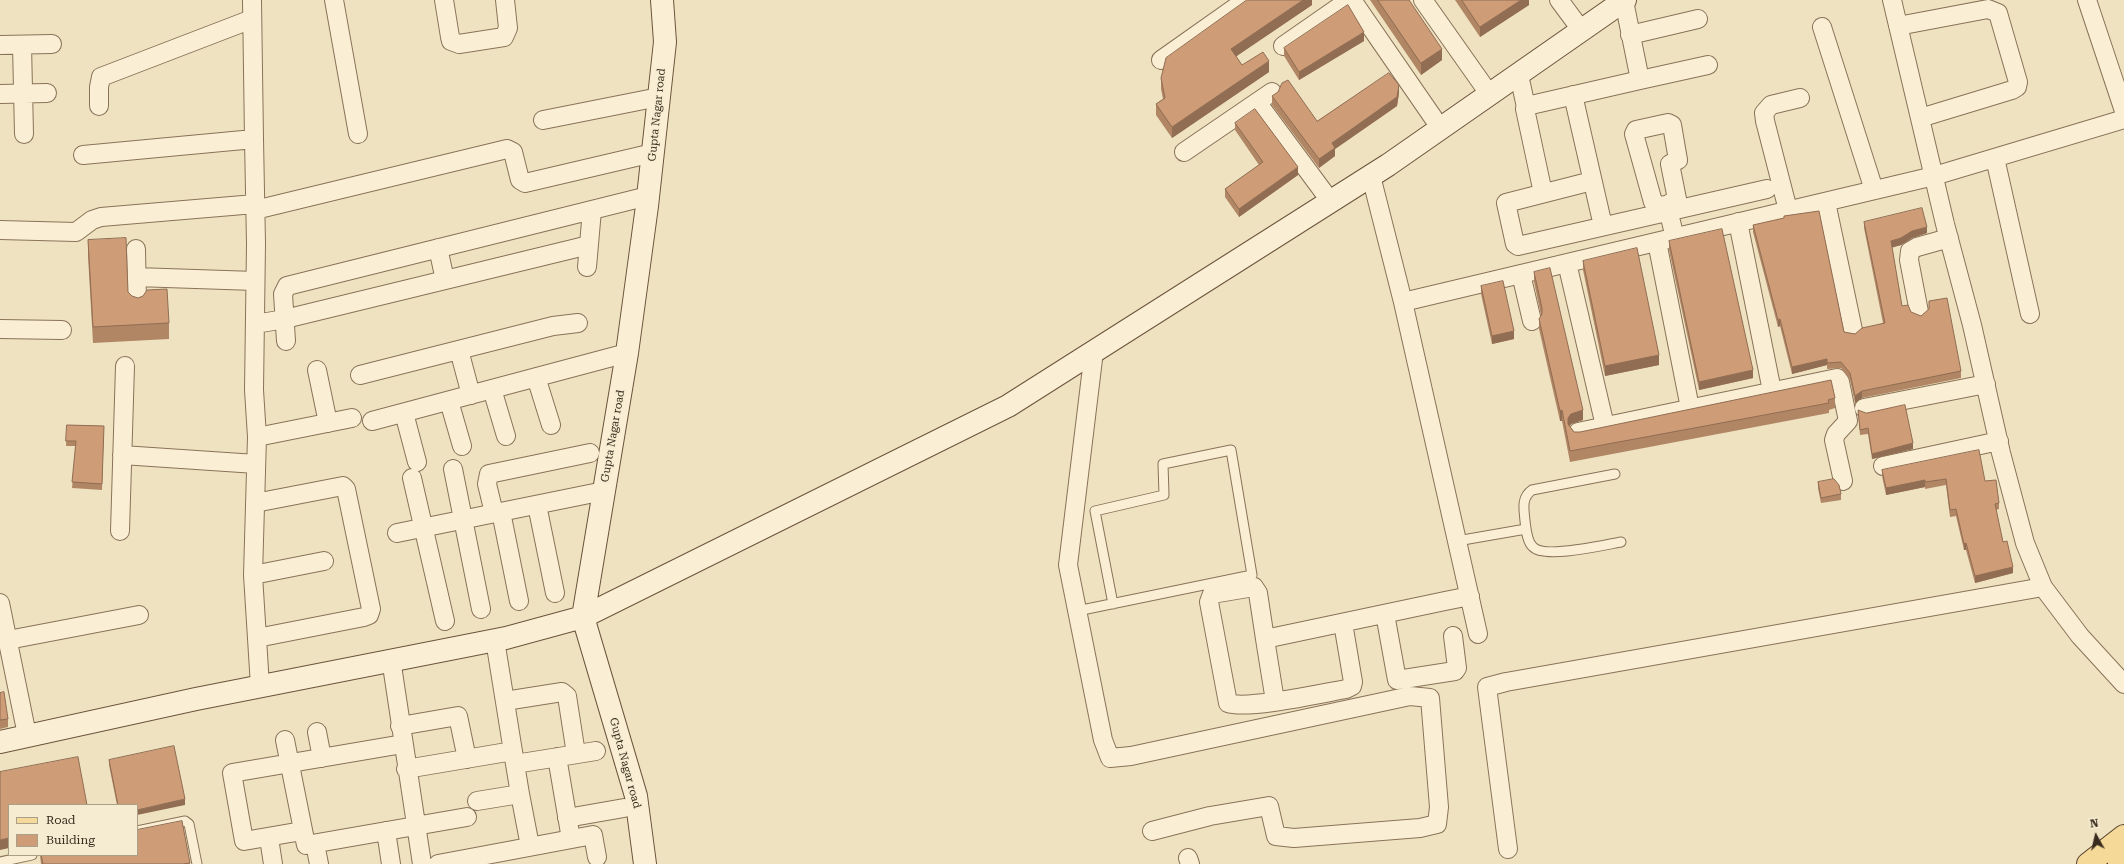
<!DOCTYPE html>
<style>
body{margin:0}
#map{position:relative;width:2124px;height:864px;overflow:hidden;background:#efe2c1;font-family:"Roboto Serif",serif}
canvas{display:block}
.legend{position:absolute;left:8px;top:804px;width:130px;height:52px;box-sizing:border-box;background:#f6ecd1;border:1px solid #aa9f89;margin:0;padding:5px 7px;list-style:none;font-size:12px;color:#382b1d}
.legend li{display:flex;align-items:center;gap:8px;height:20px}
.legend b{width:20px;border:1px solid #aa9f89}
.north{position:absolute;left:2076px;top:816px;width:40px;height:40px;-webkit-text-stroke:3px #f6ecd1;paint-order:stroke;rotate:352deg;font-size:11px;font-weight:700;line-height:16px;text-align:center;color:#382b1d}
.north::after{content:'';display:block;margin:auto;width:14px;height:18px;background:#382b1d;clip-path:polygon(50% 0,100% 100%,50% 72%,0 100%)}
</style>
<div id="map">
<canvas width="2124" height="864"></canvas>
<ul class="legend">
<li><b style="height:5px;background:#f4d998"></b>Road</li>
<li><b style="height:11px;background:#ce9c76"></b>Building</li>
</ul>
<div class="north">N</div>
</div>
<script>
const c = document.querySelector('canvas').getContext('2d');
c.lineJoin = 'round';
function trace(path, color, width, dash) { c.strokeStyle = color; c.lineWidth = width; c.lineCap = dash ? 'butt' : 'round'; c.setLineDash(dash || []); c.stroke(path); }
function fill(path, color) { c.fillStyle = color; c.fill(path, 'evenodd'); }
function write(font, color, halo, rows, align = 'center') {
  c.font = font + ' "Roboto Serif",serif'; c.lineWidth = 3; c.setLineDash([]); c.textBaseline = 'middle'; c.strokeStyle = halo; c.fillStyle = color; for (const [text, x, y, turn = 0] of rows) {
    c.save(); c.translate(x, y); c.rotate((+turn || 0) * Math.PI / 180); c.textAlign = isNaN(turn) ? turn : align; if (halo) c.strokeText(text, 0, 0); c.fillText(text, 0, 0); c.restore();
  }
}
const lane = new Path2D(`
 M1615 474 1532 490C1521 498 1524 509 1525 521 1526 529 1527 542 1533 547 1544 559 1604 545 1621 542
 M1457 541 1526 529
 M1077 611 1252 575 1231 450 1163 464 1164 495 1095 511 1113 604
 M137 831 185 821 189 824 197 864
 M0 862 32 855`);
const street = new Path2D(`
 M334 0 358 134
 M444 0 450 37 451 41 459 44 504 37 508 28 505 0
 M1352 0 1441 129
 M1423 0 1490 95
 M1559 0 1582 31
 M1892 0 1945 224 1972 325 2001 453 2025 543 2043 587 2080 636 2124 684
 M2087 0 2124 111
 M252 1 254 139
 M1898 26 1988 9 1998 13 2018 82 2017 87 2012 90 1920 118
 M1822 27 1874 190
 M1630 35 1698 19
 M0 45 52 44
 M22 45 24 134
 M1283 46 1349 0
 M1161 60 1246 0
 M1519 75 1526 107
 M1640 80 1708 65
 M0 94 47 93
 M1573 95 1603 226
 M1257 102 1331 202
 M99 106V87L101 77 252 19
 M543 120 659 97
 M1184 152 1272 92
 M83 155 254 139 256 244 254 390 257 437 253 575 260 686
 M1995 158 2030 314
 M1371 176 1403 302 1934 176 2124 119
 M1592 181 1506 203 1515 244 1518 246 1767 189
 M1543 193 1525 109 1531 105 1640 80 1624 1
 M1826 202 1853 330
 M1667 205 1677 199 1670 164 1678 160 1672 125 1668 123 1636 130 1634 134 1653 202 1658 206 1667 205 1675 238
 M255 210 507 149 513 152 520 180 525 183 653 153
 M1788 210 1765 121 1764 113 1771 105 1800 98
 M1738 222 1772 391
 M0 230 76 232 92 220 101 217 255 204
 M1657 242 1690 408
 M438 248 445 280
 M136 249 137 303
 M1567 263 1605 426
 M587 267 592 210
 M1521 274 1532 321
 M136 277 255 281
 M1403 302 1478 634
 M1919 312 1909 260 1910 251 1917 247 1949 238
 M255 324 285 319 589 245
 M0 329 62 330
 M286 341 283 294 287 286 648 196
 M459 350 471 395
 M1094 351 1068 565 1103 740 1110 758 1131 756 1410 696 1430 698 1439 807 1437 824 1420 828 1294 838 1276 836 1269 806 1210 816 1152 831
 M317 370 328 423
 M360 375 553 326 578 323
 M536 377 551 425
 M492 389 506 436
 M449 401 462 446
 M1864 408 1986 384
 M404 413 417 462
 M372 421 627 353
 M1578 432 1837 378 1840 382 1848 421 1836 434 1834 440 1843 481
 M257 437 352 418
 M122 455 256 464
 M1883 466 1999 441
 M453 469 481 609
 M412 478 445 621
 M255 503 343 486 346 489 371 609 369 615 364 617 257 638
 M537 505 555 593
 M501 512 519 601
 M494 513 487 484 489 474 590 453
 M120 531 125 366
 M397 533 604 491
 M253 575 324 561
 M0 603 27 735
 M1385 614 1397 680 1455 671 1457 668 1453 636
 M1343 623 1353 682 1352 686 1346 689C1323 693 1248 710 1228 703L1209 602 1212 594 1254 587 1258 593 1265 639 1445 601 1470 596
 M1265 639 1275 701
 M8 640 139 615
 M495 640 515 764 596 751
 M391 659 422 864
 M505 701 562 692 567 696 576 754
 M400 726 458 716 467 759
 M317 732 322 758
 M285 740 306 845 467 817
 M557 757 571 839
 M406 769 513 751
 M520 794 530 846
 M477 801 520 794 515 764
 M567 818 624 808
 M302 831 244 841 232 773 403 744
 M386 831 391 864
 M269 838 273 864
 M315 844 319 864
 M1508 849 1487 687 1506 682 2043 587
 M1188 858 1190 864
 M438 864 593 835 597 857`);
const secondary = new Path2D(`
 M0 742 196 699 506 638 583 617 1008 406 1388 165 1625 0
 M645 864 636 796 583 617 627 353 647 206 665 42 662 0`);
const primary = new Path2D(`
 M2088 864 2124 836
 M2119 864 2124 861`);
const wall = new Path2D(`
 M1312 0V5L1236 56 1242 65 1269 72 1172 138 1156 115V104L1163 99 1161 89V78Z
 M1370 0H1409L1442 60 1421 75Z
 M1455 0H1529V5L1480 37Z
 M1364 41 1299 80 1284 56V48Z
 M1399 93 1397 106 1335 149V156L1319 168 1272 105V96L1317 121Z
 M1235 123 1298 175 1239 217 1225 197V189L1259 165 1235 130Z
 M1864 222 1927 233 1912 238 1901 245 1892 247 1902 306 1911 312 1961 371V378L1862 398 1855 403 1850 380 1841 368 1827 369V365L1792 374 1780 326 1778 327 1753 232V225L1844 332 1855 334 1883 323 1864 228Z
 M88 240 128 292 132 296 169 323V339L93 343 88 256Z
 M1669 241 1753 378 1699 390 1669 250Z
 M1583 261 1659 365 1605 376 1583 270Z
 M1534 272 1583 420 1571 424 1570 426 1574 432H1580L1835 398V408L1829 410V413L1570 462 1562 421H1560L1539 329V319L1541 315 1534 282Z
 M1481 286 1514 339 1492 344 1481 294Z
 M1858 410 1913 449 1872 459 1868 434 1860 435Z
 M67 425 104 426 102 490 72 488 76 446H66Z
 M1882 470 1985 481 1999 503V509L1996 510 2003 542 2013 573 1975 583 1966 550H1964L1956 516 1950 517 1946 485 1925 489V487L1886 495 1882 476Z
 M1818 482 1841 494V500L1821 503 1818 488Z
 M0 693 8 719V727L0 729Z
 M109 760 185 805H117L109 765Z
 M40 855H137L190 863V864H41Z`);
const shadedWall = new Path2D(`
 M1303 0H1312V5L1231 60V49Z
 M1521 0H1529V5L1480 37V27Z
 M1364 32V41L1299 80V72Z
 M1442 49V60L1421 75V63Z
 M1269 61V72L1172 138V127Z
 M1399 85V93L1397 106 1335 149V156L1319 168V159L1332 143Z
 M1298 167V175L1239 217V209Z
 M1927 227V233L1912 238 1901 245 1891 248V241L1912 231Z
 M1780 319V326L1778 327V320Z
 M1514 331V339L1492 344V336Z
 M1659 355V365L1605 376V366Z
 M1827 359V365L1792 374V367Z
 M1753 370V378L1699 390V382Z
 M1862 391V398L1855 403V396Z
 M1562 410V421H1560V411Z
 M1583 410V420L1571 424 1568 428V435V418L1571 414Z
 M1913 443V449L1872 459V454Z
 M1925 480V487L1886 495V488Z
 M1966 543V550H1964V544Z
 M2013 567V573L1975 583V576Z
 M185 799V805L137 815V810Z
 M9 838V848L0 850V840Z`);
const building = new Path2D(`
 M1247 0H1303L1231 49 1242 65 1263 52 1269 61 1172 127 1156 104 1165 98 1161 78 1166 58Z
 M1378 0H1409L1442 49 1421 63Z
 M1462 0H1521L1480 27Z
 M1348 5 1364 32 1299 72 1284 48Z
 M1389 73 1399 85 1397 97 1332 143 1335 148 1319 159 1272 96 1278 92 1282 83 1288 80 1317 121Z
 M1255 109 1298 167 1239 209 1225 189 1263 162 1235 123Z
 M1922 208 1927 227 1912 231 1901 238 1891 241 1902 306 1908 305 1911 312 1921 316 1929 309V301L1947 298 1961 371 1862 391 1855 396 1850 373 1841 362 1827 363V359L1792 367 1780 319 1778 320 1753 225 1784 218V216L1819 211 1844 332 1855 334 1862 328 1885 323 1864 222Z
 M1722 229 1753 370 1699 382 1669 241Z
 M126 238 128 292 132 296 138 298 143 296 147 290 167 289 169 323 93 327 88 240Z
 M1637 248 1659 355 1605 366 1583 261Z
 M1550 268 1583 410 1571 414 1568 418V424L1574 432H1580L1831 380 1835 398 1828 400 1829 403 1570 451 1562 410 1560 411 1539 319 1542 314V308L1534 272Z
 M1503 281 1514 331 1492 336 1481 286Z
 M1905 405 1913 443 1872 454 1868 428 1860 430 1858 410 1866 413Z
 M67 425 104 426 102 484 72 482 76 441H66Z
 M1979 450 1985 481 1996 480 1999 503 1995 504 2003 542 2007 541 2013 567 1975 576 1966 543 1964 544 1956 509 1950 510 1946 479 1925 482V480L1886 488 1882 470Z
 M1834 479 1839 485 1841 494 1821 498 1818 482Z
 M4 692 8 719 0 720V693Z
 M174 746 185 799 137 810V805H118L109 760Z
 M78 757 87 805H9V838L0 840V772Z
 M182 821 190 863 183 864H43L41 855H137V830Z`);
const streetNames = [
 ["Gupta Nagar road",657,115,-84],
 ["Gupta Nagar road",613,436,-80],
 ["Gupta Nagar road",625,763,75]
];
trace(lane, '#897358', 11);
trace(street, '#897358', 20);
trace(secondary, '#6b543b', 24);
trace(primary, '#57412d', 24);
trace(lane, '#faefd5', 9);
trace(street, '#faefd5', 18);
trace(secondary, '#faefd5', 22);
trace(primary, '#f4d998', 22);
fill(wall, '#b18665');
fill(shadedWall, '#906d53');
fill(building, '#ce9c76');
trace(building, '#906d53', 1);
write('11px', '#382b1d', '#f6ecd1', streetNames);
</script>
